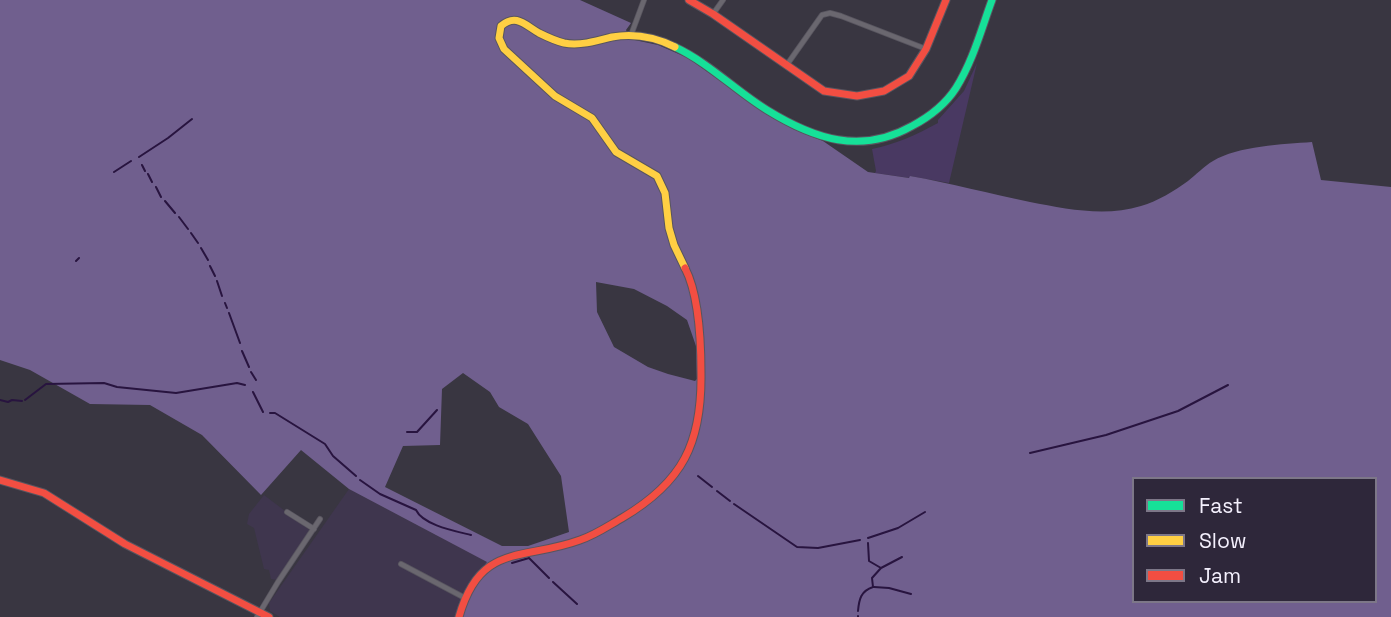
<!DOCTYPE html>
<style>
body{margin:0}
#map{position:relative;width:1391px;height:617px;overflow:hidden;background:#393641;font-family:"Space Grotesk",sans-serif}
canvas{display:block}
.legend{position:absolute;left:1132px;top:477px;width:245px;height:126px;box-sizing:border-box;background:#2e273a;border:2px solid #7d7788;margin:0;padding:9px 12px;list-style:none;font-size:21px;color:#f4f0fd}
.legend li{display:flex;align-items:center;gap:14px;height:35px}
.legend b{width:35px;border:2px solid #7d7788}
</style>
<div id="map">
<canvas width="1391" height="617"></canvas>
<ul class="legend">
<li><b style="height:9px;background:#16e098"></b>Fast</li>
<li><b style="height:9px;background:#ffcf43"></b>Slow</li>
<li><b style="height:9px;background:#f24e42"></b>Jam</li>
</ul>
</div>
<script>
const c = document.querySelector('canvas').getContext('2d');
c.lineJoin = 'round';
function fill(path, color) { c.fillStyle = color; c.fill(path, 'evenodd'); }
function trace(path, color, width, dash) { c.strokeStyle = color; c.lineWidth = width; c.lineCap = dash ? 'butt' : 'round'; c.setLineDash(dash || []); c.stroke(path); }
const built = new Path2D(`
 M349 489 488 562 479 572 456 617H280L270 611 269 603Z
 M264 495 310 530 277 580 271 579 269 570 264 569 254 528 247 524 249 514Z`);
const green = new Path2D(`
 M977 63 949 183 910 176V178L875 173 876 171 872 149C896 144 916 135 938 123V120L964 91Z`);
const forest = new Path2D(`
 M0 0H580L631 23 626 30 630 39 658 45 688 58 768 115 793 129 823 141 868 172 909 178 910 176C951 183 990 194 1030 202 1066 209 1105 217 1141 206 1158 201 1174 191 1188 181 1196 175 1204 166 1213 161 1238 146 1283 144 1312 142L1321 180 1391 187V617H456L465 592 487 562 349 489 301 450 261 495 202 435 150 405 90 404 30 370 0 360ZM596 282 634 289 667 306 687 320 696 346 697 379 695 381 668 374 648 367 614 347 597 312ZM463 373 490 392 499 407 528 424 561 476 569 532 528 546H502L385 487 403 446 440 445 442 389ZM1134 479H1375V601H1134Z`);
const stream = new Path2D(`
 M139 157 168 138 192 119
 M142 165 145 171
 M114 172 131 161
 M148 174 152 182
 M156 187 161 197
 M165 201 175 213
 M179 217 188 229
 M191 233 198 243
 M201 248 208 260
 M76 261 79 258
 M210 266 215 276
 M217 281 222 296
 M225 303 227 308
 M229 313 240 343
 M242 351 249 367
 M251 372 256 380
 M253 392 263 412
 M0 400 8 402 12 400 22 401
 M25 400 46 384 104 383 117 387 176 393 237 383 245 385
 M270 413H275L325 444 333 456 356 476
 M407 432H417L437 410
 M1030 453 1106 435 1178 411 1228 385
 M698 476 712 487
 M360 480 380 494 416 510C423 525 455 531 471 535
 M717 491 730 501
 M734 504 797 547 818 548 860 540
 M868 538 898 528 925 512
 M512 563 529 558 549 578
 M881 568 902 557
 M553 582 577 604
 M874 587 889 588 911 594
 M858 611C859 599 861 591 873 587L872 578 881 568 869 561 868 543
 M858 617V616`);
const street = new Path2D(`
 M713 14 723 0
 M631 35 644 0
 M786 66 822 15 830 13 841 16 926 49
 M287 512 314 529
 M401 564 465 598
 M257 617 278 582 320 519`);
const fast = new Path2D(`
 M675 47C709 63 736 91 767 110 814 139 861 155 912 126 929 117 945 105 956 88 973 61 981 30 992 0`);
const slow = new Path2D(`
 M675 47C655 37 635 33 612 37 597 41 580 46 564 43 556 41 547 37 539 33 525 25 516 13 501 26L499 38 504 49 555 96 592 118 616 152 657 176 665 193 669 228 674 245 685 268`);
const jam = new Path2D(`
 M689 0 713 14 824 91 857 96 884 91 909 76 926 49 946 0
 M0 480 44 493 125 544 269 617
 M459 617C480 542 523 561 580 540 595 535 608 526 622 518 683 482 702 443 701 373 701 342 699 295 685 268`);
fill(built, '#3f364e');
fill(green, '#493962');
fill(forest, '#705f8e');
trace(stream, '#28143f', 2);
trace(street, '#58555f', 6);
trace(fast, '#58555f', 9);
trace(slow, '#58555f', 9);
trace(jam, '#58555f', 9);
trace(street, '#6a676f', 4.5);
trace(fast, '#16e098', 7);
trace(slow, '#ffcf43', 7);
trace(jam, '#f24e42', 7);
</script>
